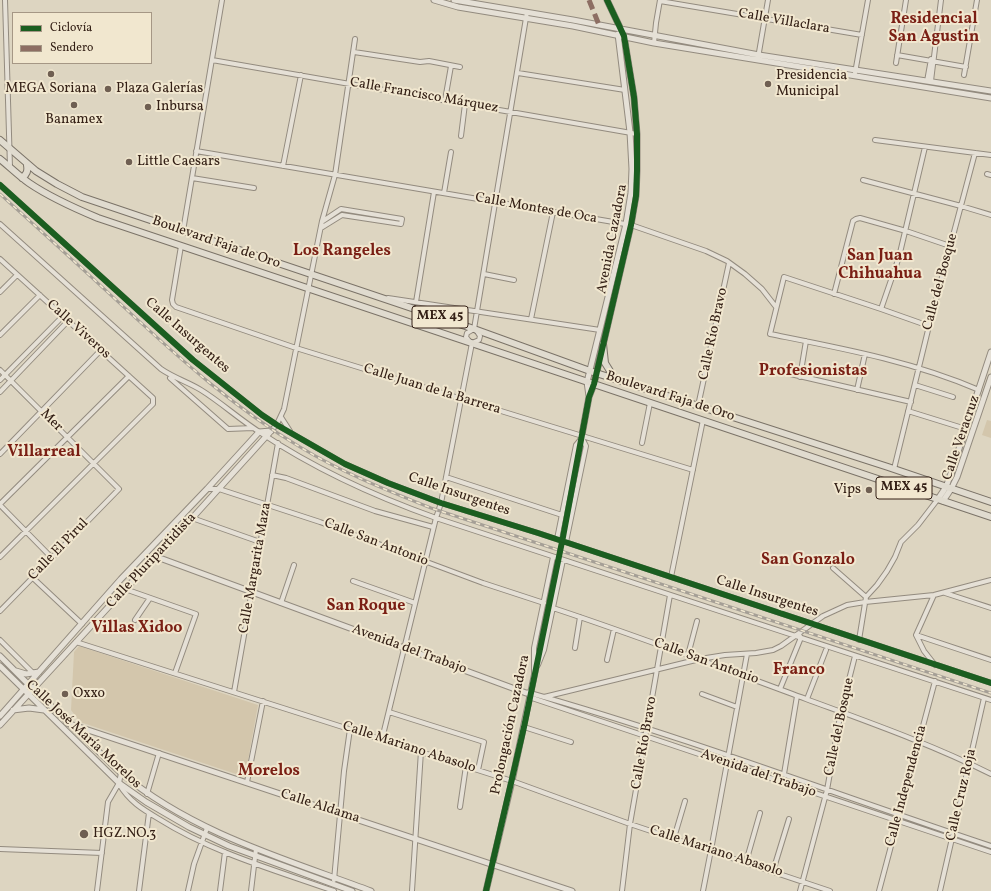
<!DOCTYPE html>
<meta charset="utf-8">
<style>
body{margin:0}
#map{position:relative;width:991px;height:891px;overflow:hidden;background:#ddd5c1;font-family:Vollkorn,serif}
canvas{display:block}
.legend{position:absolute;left:12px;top:12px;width:140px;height:52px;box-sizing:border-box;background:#f1e7cf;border:1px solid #a59785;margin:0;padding:5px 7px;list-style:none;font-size:12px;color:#342016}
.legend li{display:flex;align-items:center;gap:8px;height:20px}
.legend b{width:20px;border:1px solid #a59785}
</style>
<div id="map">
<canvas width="991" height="891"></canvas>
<ul class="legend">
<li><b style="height:5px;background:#1b5e20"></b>Ciclovía</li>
<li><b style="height:5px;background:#8d6e63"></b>Sendero</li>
</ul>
</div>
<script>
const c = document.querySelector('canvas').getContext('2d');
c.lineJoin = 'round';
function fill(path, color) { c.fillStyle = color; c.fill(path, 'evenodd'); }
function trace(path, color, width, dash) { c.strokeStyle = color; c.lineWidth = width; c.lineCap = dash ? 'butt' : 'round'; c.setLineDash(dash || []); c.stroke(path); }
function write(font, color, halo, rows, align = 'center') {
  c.font = font + ' Vollkorn,serif'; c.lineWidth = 4; c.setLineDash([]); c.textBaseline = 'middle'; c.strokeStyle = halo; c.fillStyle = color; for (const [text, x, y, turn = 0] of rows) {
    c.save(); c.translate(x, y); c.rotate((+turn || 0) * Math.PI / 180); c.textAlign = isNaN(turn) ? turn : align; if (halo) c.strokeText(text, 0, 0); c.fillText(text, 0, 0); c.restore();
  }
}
const green = new Path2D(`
 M987 420 991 421V438L982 435Z
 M79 646 258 705 245 777 80 722 71 710 74 652Z`);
const tertiaryTunnel = new Path2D(`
 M558 562 563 537`);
const minor = new Path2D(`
 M5 0 10 167
 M660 1 862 35
 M654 43 656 23 660 0
 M354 52 420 62 429 61 460 67
 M897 55 966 67
 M758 58 768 0
 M212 60 637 134
 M896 63 906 0
 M518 73 625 90
 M855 73 868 0
 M964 75 977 0
 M927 81 931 59
 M931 81 941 0
 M445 100 451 66
 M461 136 465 104
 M875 140 991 155
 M196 151 631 225 706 251 727 261 745 274 762 289 776 307
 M283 166 301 75
 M987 174 991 175
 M192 178 254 188
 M863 180 961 206 991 215
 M0 185 193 360 262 415 277 425 345 464 388 483 441 503 538 533 991 683
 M444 193 451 152
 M0 224 161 369C174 378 188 382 201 390 222 403 240 420 261 433 315 469 374 496 436 518L991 700
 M321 228 342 215 401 224 402 219 341 209 323 221
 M183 231 222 0
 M181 246 172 300 173 304 176 307 296 348 693 470
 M0 259 153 398V404L0 557
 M484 274 514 280
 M0 292 17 275
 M834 294 853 221 856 219 860 218 906 231 950 246
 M388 298 600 330
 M416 302 434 192
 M881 309 899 257 925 147
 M531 319 553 212
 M929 326 881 309 784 277 770 334C840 348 912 361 979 390
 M474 329 527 12
 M0 335 40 295
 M470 342 466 337 467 333 474 329
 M472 343 479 340 480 336 476 330
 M769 369 911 402
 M0 370 119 489 0 611
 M800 377 806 341
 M170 378 228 429 253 428
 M0 380 63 316
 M915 385 953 397
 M857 390 865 354
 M0 392 68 321
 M698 406 729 263
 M908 411 966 429
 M281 417 290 431
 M271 431 277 424 284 409 322 221 335 175 355 39
 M642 443 650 403
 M0 454 101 350
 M894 469 929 326 975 153
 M272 475 286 478 375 511 433 527
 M446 477 562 515
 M207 489H219L320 522 483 583 544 603
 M0 504 129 376
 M0 505 52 558
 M192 518 260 542
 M557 539 576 445 581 439
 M566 542 586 446 582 438
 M833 568 866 597
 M671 577 703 420
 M33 578 82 624
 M353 581 415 603
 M125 589 196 614 175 673
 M945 593 991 608
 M934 595 916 635 924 651 935 665
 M281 603 294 565
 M553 608C638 636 722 668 806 699 868 722 931 744 991 774
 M135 620 150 598
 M916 635 991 660
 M0 640 33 673
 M859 640 866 597 877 585 887 571 895 557 901 542 918 525 938 499
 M76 642 512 781 630 824 830 891
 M575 648 580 617
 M688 655 697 621
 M607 660 614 629
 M538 665 544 650 563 560
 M534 674V648L553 557
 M780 689 800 640V636
 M234 692 278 443
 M530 693C686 737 838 795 991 846
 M702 694 737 707
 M529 697 991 852
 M544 697 700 659 725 655 756 653 773 650 781 646 823 616 847 605 865 602 934 595 991 580
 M807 699 826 650
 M389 712 484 742 478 770
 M524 727 571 742
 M382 739 436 518 441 503 472 343
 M784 774 797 696
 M247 782 263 701
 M119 784C129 801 142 809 159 819 213 853 275 870 334 891
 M147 794 159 753
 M460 807 466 766
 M674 838 685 801
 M0 849 102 853
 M746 862 760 813
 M773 871 789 819
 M334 880 344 771 350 729
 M97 891 108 802 119 783 121 773
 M139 891 149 813
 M188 891 194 864 207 828
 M220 891 225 852
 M251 891 256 849
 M412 891 421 751
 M622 891 630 824 670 595
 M703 891 711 850 747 654
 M800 891 827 790 841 711 855 656
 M879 891 935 681
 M940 891 984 698`);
const tertiary = new Path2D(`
 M434 0 458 7 573 26 654 43 991 98
 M454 0 573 20 759 55 991 91
 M589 396 587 382 626 224 631 193 632 169 630 132 618 34
 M938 499 946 487 950 476 991 352
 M943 501 951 489 957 477 991 377
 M563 537 589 397 594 384 631 225 636 196 637 171V134L634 97 624 36 607 0
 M157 557 526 693H530
 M0 656 25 681 121 773C193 833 285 859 371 891
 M0 666 119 783 146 802 189 827 229 846 352 891
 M16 671 26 674 39 672
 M13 710 29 708 44 710
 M0 716 121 579 207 489 259 432 271 431
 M67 723 572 891
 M0 725 125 589 157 557 271 431
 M486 891 512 781 558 563`);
const primary = new Path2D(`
 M0 140 36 171 57 184 82 197 474 329 590 371 888 467 991 502
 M0 159C10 167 19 176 29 183 51 198 74 208 98 218L991 517
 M22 178C27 174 28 171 27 165
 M603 344 605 363 615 379`);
const rail = new Path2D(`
 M0 194C42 232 85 271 127 310 181 360 236 409 300 447 341 472 386 490 431 508L991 693`);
const quiet = new Path2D(`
 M589 0 599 25`);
const cycleway = new Path2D(`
 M0 185 193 360 262 415 277 425 345 464 388 483 441 503 538 533 991 683
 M486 891 524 727 563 537 589 397 594 384 631 225 636 196 637 171V134L634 97 624 36 607 0`);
const markers = [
 [51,74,4,"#6f5f52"],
 [768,84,4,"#6f5f52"],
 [108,89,4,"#6f5f52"],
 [74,105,4,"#6f5f52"],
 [148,107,4,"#6f5f52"],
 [129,162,4,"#6f5f52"],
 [869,490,4,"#6f5f52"],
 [65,694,4,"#6f5f52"],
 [84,834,5,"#6f5f52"]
];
const shields = [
 [440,317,56],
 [904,488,56]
];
const shieldNames = [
 ["MEX 45",440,317],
 ["MEX 45",904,488]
];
const streetNames = [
 ["Calle Villaclara",784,22,10],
 ["Calle Francisco Márquez",424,96,10],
 ["Calle Montes de Oca",536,209,10],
 ["Avenida Cazadora",613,239,-79],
 ["Boulevard Faja de Oro",216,243,19],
 ["Calle del Bosque",941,282,-75],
 ["Calle Viveros",78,330,42],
 ["Calle Río Bravo",714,334,-78],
 ["Calle Insurgentes",187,336,41],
 ["Calle Juan de la Barrera",432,390,17],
 ["Boulevard Faja de Oro",670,397,18],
 ["Mer",51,421,45],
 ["Calle Veracruz",962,438,-71],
 ["Calle Insurgentes",459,495,19],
 ["Calle San Antonio",376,543,21],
 ["Calle El Pirul",59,550,-46],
 ["Calle Pluripartidista",152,561,-47],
 ["Calle Margarita Maza",256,568,-80],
 ["Calle Insurgentes",767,597,18],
 ["Avenida del Trabajo",409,650,20],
 ["Calle San Antonio",706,662,20],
 ["Prolongación Cazadora",511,725,-78],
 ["Calle del Bosque",840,727,-78],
 ["Calle José María Morelos",83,735,43],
 ["Calle Río Bravo",645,743,-80],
 ["Calle Mariano Abasolo",409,748,18],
 ["Avenida del Trabajo",758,774,19],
 ["Calle Independencia",907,786,-75],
 ["Calle Cruz Roja",962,795,-77],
 ["Calle Aldama",320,807,18],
 ["Calle Mariano Abasolo",716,852,18]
];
const poiNames = [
 ["Presidencia",776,76],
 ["Municipal",776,92],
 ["MEGA Soriana",51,89,"center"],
 ["Plaza Galerías",116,89],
 ["Inbursa",156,107],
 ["Banamex",74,120,"center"],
 ["Little Caesars",137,162],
 ["Vips",861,490,"right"],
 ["Oxxo",73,694],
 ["HGZ.NO.3",93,834]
];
const quarterNames = [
 ["Residencial",934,20],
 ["San Agustin",934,38],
 ["Los Rangeles",342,252],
 ["San Juan",880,257],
 ["Chihuahua",880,275],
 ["Profesionistas",813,372],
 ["Villarreal",44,453],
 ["San Gonzalo",808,561],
 ["San Roque",366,607],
 ["Villas Xidoo",137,629],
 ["Franco",799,671],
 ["Morelos",269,772]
];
fill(green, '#d3c6ac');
trace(tertiaryTunnel, '#bbb19f', 5, [5, 2.5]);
trace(minor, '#938b7f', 6);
trace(tertiary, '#938b7f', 7);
trace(primary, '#7b7368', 8);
trace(minor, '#e5e0d6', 4);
trace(tertiary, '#e5e0d6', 5);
trace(primary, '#e0dbcf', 6);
trace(rail, '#a59f96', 3);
trace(rail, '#f1e7cf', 1.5, [4.5]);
trace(quiet, '#8d6e63', 5, [10, 5]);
trace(cycleway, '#1b5e20', 6);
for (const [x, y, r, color] of markers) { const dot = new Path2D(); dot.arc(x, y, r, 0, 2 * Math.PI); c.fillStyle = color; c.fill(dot); trace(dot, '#f1e7cf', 1.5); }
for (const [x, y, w] of shields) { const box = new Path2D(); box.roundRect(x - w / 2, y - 11, w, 22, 3); c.fillStyle = '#f1e7cf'; c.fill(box); trace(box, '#342016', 1); }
write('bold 13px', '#342016', null, shieldNames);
write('14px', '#342016', '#f1e7cf', streetNames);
write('14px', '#342016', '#f1e7cf', poiNames, 'left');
write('bold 16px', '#7a1f14', '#f1e7cf', quarterNames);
</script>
